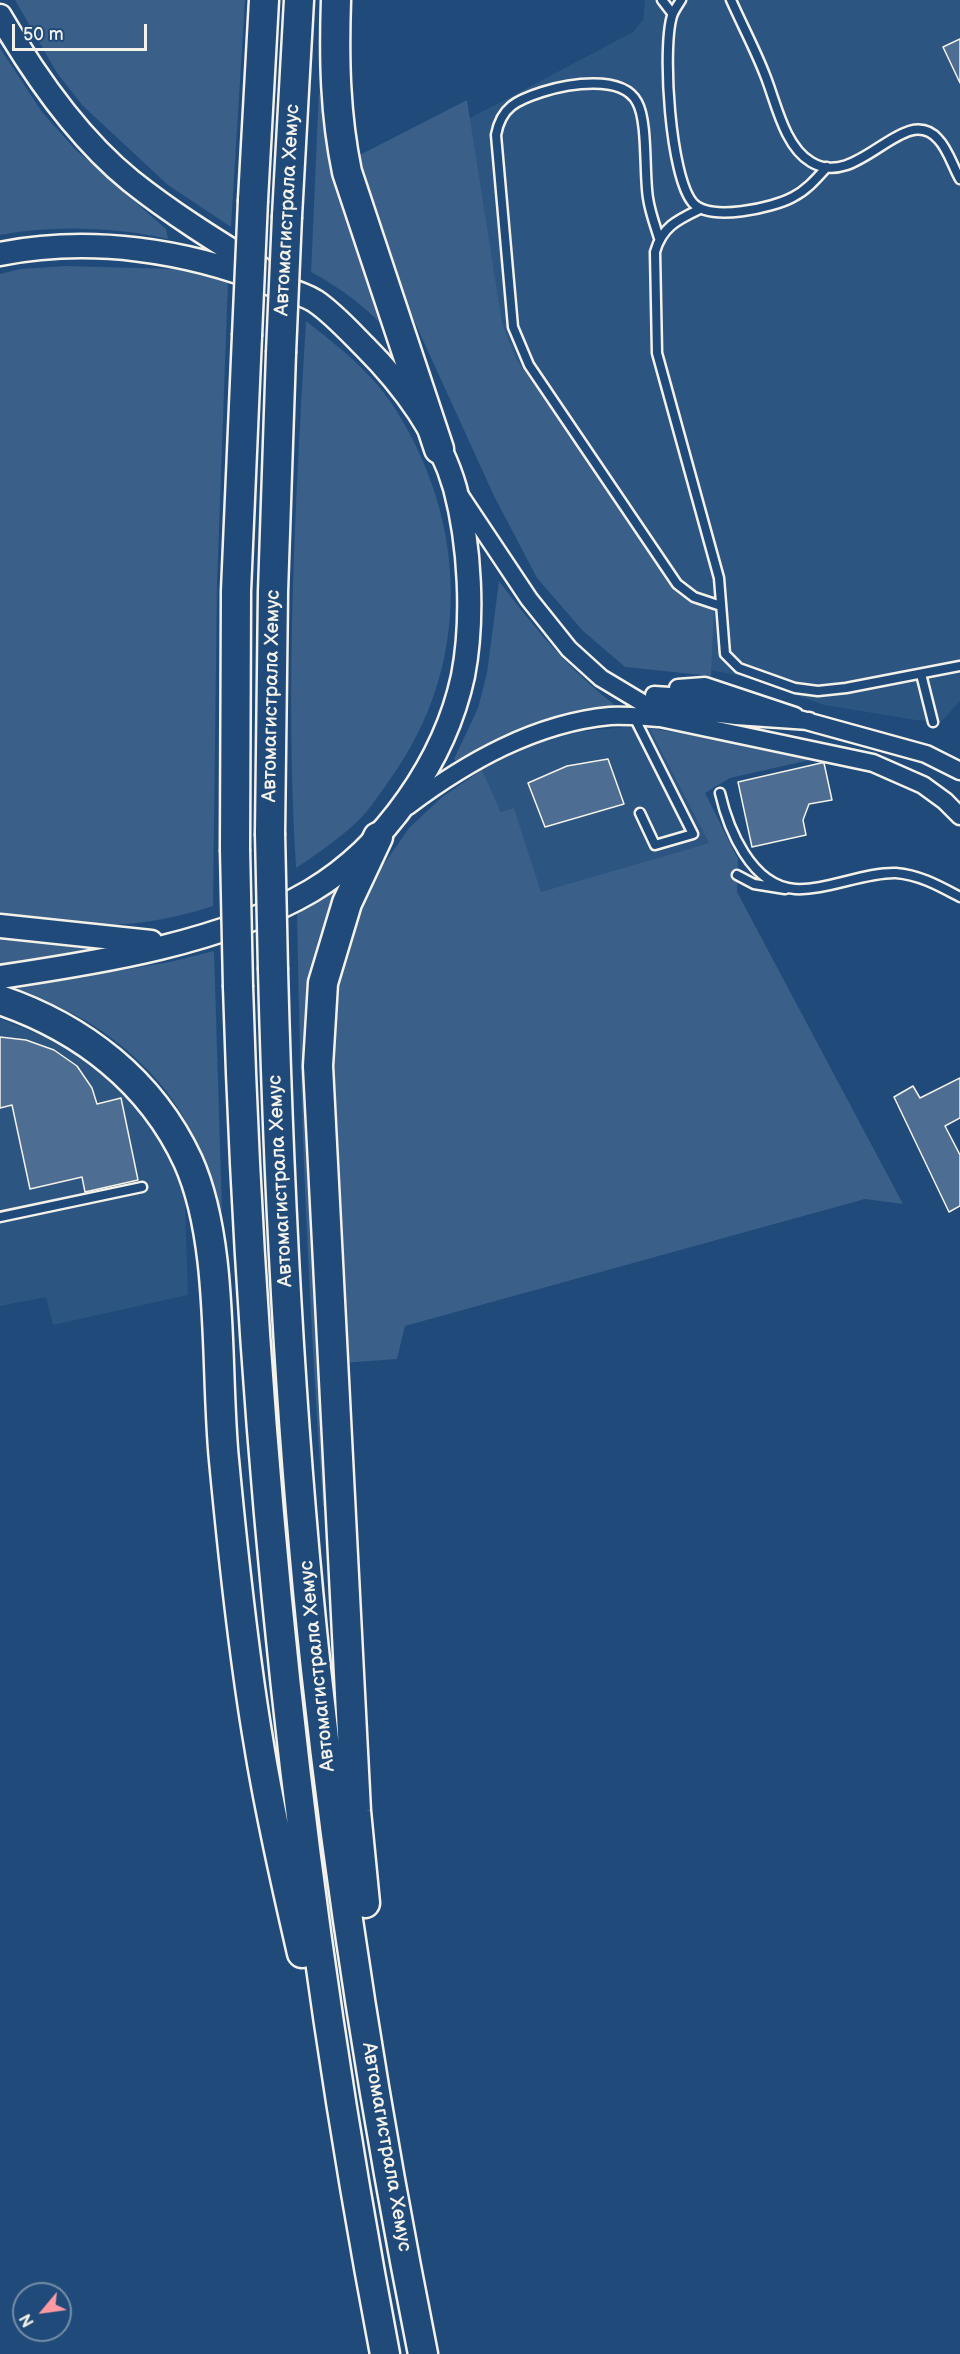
<!DOCTYPE html>
<meta charset="utf-8">
<style>
body{margin:0}
#map{position:relative;width:960px;height:2354px;overflow:hidden;background:#1f4a7a;font-family:"Balsamiq Sans",sans-serif}
canvas{display:block}
.north{position:absolute;left:12px;top:2282px;width:60px;height:60px;box-sizing:border-box;background:#1f4a7a;border:2px solid #748da6;border-radius:50%;rotate:241deg;font-size:16px;font-weight:700;line-height:24px;text-align:center;color:#f4f1e8}
.north::after{content:'';display:block;margin:auto;width:21px;height:27px;background:#ff9aa2;clip-path:polygon(50% 0,100% 100%,50% 72%,0 100%)}
.scale{position:absolute;left:12px;top:24px;width:135px;height:27px;box-sizing:border-box;border:3px solid #f4f1e8;border-top:0;padding-left:8px;font-size:18px;line-height:21px;white-space:nowrap;color:#f4f1e8;-webkit-text-stroke:4px #1f4a7a;paint-order:stroke}
</style>
<div id="map">
<canvas width="960" height="2354"></canvas>
<div class="north">N</div>
<div class="scale">50 m</div>
</div>
<script>
const c = document.querySelector('canvas').getContext('2d');
c.lineJoin = 'round';
function fill(path, color) { c.fillStyle = color; c.fill(path, 'evenodd'); }
function trace(path, color, width, dash) { c.strokeStyle = color; c.lineWidth = width; c.lineCap = dash ? 'butt' : 'round'; c.setLineDash(dash || []); c.stroke(path); }
function write(font, color, halo, rows, align = 'center') {
  c.font = font + ' "Balsamiq Sans",sans-serif'; c.lineWidth = 6; c.setLineDash([]); c.textBaseline = 'middle'; c.strokeStyle = halo; c.fillStyle = color; for (const [text, x, y, turn = 0] of rows) {
    c.save(); c.translate(x, y); c.rotate((+turn || 0) * Math.PI / 180); c.textAlign = isNaN(turn) ? turn : align; if (halo) c.strokeText(text, 0, 0); c.fillText(text, 0, 0); c.restore();
  }
}
const built = new Path2D(`
 M645 0H960V701L941 722 916 720 824 705 741 676 632 655 387 162 633 32 643 20Z
 M625 727 649 728 709 843 541 893 514 809 501 812 482 770 530 745 578 732Z
 M0 1019 64 1044 98 1064 167 1138 179 1169 185 1204 188 1295 53 1325 46 1297 0 1306Z`);
const green = new Path2D(`
 M15 0H245L231 227 168 185 83 106 57 73Z
 M0 48 42 112 75 149 166 229 168 239C114 227 55 225 0 235Z
 M319 90 330 157 345 212 393 336C368 309 343 289 311 272Z
 M467 100 502 323 516 359 664 572 702 606H714L711 676 625 667 583 631 537 578 494 496 381 248 352 159Z
 M66 266 174 269 228 282 217 584 213 906C132 932 83 928 0 912V274L20 269Z
 M306 321C339 347 374 374 396 410 469 526 471 666 391 778 381 792 370 809 358 821 339 839 317 854 296 868 285 686 295 503 306 321Z
 M499 581C535 629 571 672 619 708 562 707 506 733 456 761L454 759 478 708 487 673Z
 M649 728 823 757 730 778 705 793 738 859 737 892 903 1204 865 1199 405 1326 397 1359 342 1363 330 1073 332 1006 345 943 372 881 409 828 442 797 482 770 501 812 514 808 541 892 709 843Z
 M340 889 325 925 315 964 329 1497 323 1507C309 1308 300 1110 297 912Z
 M0 934 97 951 0 967Z
 M214 951 222 1211C199 1186 201 1154 187 1124 165 1080 120 1039 77 1016 56 1004 32 997 10 989L170 962Z`);
const building = new Path2D(`
 M960 39V83L943 47Z
 M608 759 624 804 545 827 528 783 567 766Z
 M821 763H824L832 800 809 804 803 820 806 835 752 847 738 782Z
 M0 1037 26 1040 54 1050 77 1066 92 1088 97 1104 121 1098 138 1180 85 1192 82 1177 30 1189 12 1105 0 1108Z
 M960 1078V1118L945 1126 960 1155V1206L949 1212 894 1097 913 1086 920 1098Z`);
const lane = new Path2D(`
 M662 0 672 13
 M681 0C678 5 674 10 672 16 662 49 670 177 693 203 710 222 773 208 793 197 807 190 817 178 827 167
 M731 0C742 25 755 49 765 75 776 102 784 146 811 162 858 191 904 101 938 139 948 149 953 167 960 179
 M700 209C677 220 662 227 655 252L657 353 719 578 725 654 739 668 795 688 818 691 846 688 960 666
 M659 238C655 225 650 212 648 198 644 174 648 121 637 102 622 74 567 84 542 92 517 100 501 107 496 135L513 327 529 365 677 584 694 597 721 606
 M921 674 933 722
 M634 717 693 834 655 845 640 813
 M720 793C728 828 751 886 795 889 825 891 865 872 896 873 920 875 939 886 960 897
 M737 875 754 884 785 889
 M0 1217 142 1187`);
const street = new Path2D(`
 M461 497 529 599 569 649 601 678 646 705 736 716 809 721
 M678 688 705 686 795 716
 M654 695 701 698 744 707
 M799 719 926 754 960 771
 M408 806C467 762 535 723 610 716 626 715 644 717 660 718L873 763 923 785 945 801 960 816`);
const secondary = new Path2D(`
 M0 16C33 73 79 139 131 181 171 213 216 241 260 268
 M0 254C90 236 186 250 271 284 285 289 302 293 315 301 333 313 350 332 365 347 403 385 440 435 455 488 470 544 474 619 463 676 445 760 385 847 311 891 222 943 101 962 0 977
 M0 926 151 942`);
const highway = new Path2D(`
 M336 0C334 59 335 114 347 172L439 449
 M253 200 264 0
 M287 216 299 0
 M270 833 273 592 281 353
 M235 849 236 591 247 336
 M273 970C279 1203 291 1437 316 1669 341 1898 378 2128 423 2354
 M238 987C252 1446 299 1903 385 2354
 M0 1000C82 1028 151 1081 188 1161 225 1243 215 1370 224 1460 233 1555 243 1651 259 1745 270 1814 286 1884 302 1953
 M365 1903 356 1811 318 1066 323 983 347 903 378 837`);
const highwayBridge = new Path2D(`
 M247 336 253 200
 M281 353 287 216
 M270 833 273 970
 M235 849 238 987`);
const streetNames = [
 ["Автомагистрала Хемус",288,210,-87],
 ["Автомагистрала Хемус",272,696,-89],
 ["Автомагистрала Хемус",281,1181,-93],
 ["Автомагистрала Хемус",318,1666,-96],
 ["Автомагистрала Хемус",386,2147,80]
];
fill(built, '#2d5581');
fill(green, '#3a5f88');
fill(building, '#4d6e92');
trace(building, '#f4f1e8', 1.5);
trace(lane, '#f4f1e8', 13);
trace(street, '#f4f1e8', 21);
trace(secondary, '#f4f1e8', 27);
trace(highway, '#f4f1e8', 33);
trace(lane, '#1f4a7a', 8);
trace(street, '#1f4a7a', 16);
trace(secondary, '#1f4a7a', 22);
trace(highway, '#1f4a7a', 28);
trace(highwayBridge, '#f4f1e8', 33, []);
trace(highwayBridge, '#1f4a7a', 28);
write('20px', '#f4f1e8', '#1f4a7a', streetNames);
</script>
